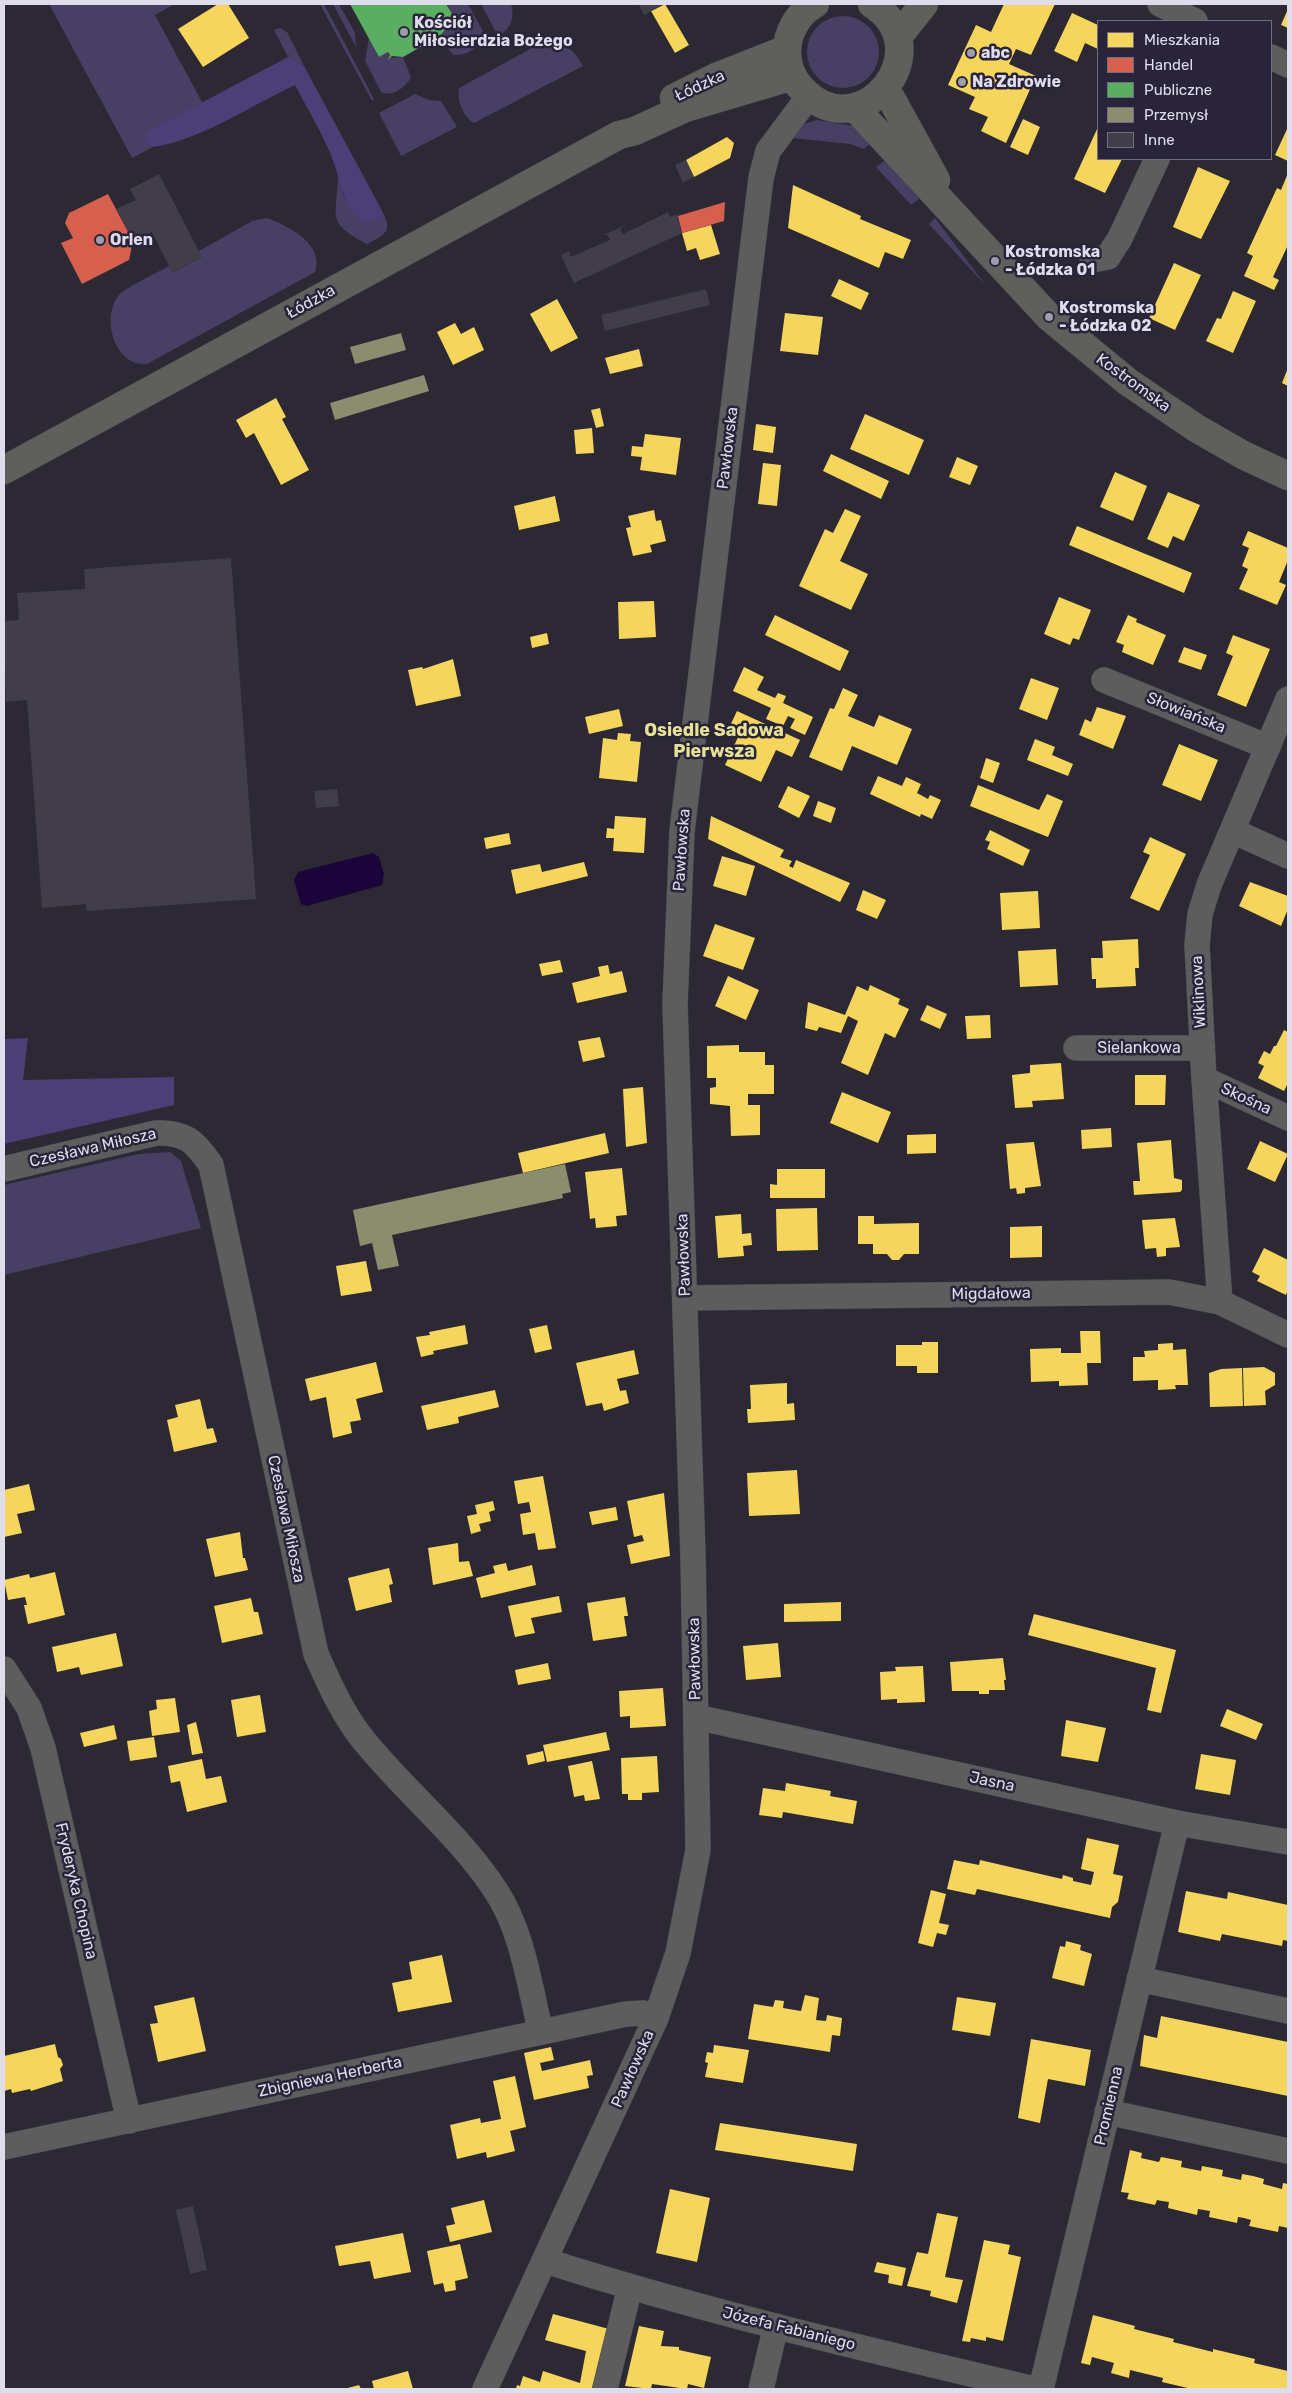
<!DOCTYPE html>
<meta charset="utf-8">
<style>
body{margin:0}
#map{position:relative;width:1292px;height:2393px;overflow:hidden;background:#2c2935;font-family:Rubik,sans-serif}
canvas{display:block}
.frame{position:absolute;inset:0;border:5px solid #dfdceb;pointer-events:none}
.legend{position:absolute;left:1097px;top:20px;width:175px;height:140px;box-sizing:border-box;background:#29243a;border:1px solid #726e81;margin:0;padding:6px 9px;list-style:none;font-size:15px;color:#dfdceb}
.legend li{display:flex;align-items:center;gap:10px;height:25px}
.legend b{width:25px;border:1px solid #726e81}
</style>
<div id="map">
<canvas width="1292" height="2393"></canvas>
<div class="frame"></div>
<ul class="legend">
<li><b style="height:14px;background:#f6d55c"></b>Mieszkania</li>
<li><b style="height:14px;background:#d6604d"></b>Handel</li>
<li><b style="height:14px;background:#5aae61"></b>Publiczne</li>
<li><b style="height:14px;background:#8c8c6e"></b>Przemysł</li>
<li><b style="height:14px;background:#413e49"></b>Inne</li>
</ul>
</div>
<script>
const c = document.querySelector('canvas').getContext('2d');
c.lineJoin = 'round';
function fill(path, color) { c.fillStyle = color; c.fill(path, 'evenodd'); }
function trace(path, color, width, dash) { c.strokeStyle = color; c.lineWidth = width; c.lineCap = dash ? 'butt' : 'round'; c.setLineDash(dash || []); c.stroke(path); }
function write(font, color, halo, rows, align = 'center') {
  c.font = font + ' Rubik,sans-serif'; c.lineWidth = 5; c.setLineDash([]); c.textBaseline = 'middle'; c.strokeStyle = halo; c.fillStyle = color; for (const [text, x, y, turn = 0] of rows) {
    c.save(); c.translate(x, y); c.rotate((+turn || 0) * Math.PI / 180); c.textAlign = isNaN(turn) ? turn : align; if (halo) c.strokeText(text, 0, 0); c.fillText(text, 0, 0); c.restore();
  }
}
const green = new Path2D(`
 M49 4H175L155 15 203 104 148 131 147 144 153 147 132 158Z
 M320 4H324L374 99 372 101Z
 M333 4H339L355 33 356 47Z
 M446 4H468L485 35C483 47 463 58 452 54L440 36 448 26 445 22 454 17Z
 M481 4H511C515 18 511 29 498 36Z
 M807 52a36 36 0 1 1 72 0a36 36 0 1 1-72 0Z
 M280 28 287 32 304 66 288 57 274 30Z
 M369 38 379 57 388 52 390 58 403 57 411 77C407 87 391 98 381 92L365 61Z
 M554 43C569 46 576 53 583 66L474 123C464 118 456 99 459 88L532 48 540 44Z
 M415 94 429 100 441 101 457 127 401 156 379 113Z
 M817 120 859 127 874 140 864 149 850 144 792 138 804 124Z
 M887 159 919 199 911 205 876 167Z
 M338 175 344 198 383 215 379 205C392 229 391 232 367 244 325 222 337 217 338 175Z
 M267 218C288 226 325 244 315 272L147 364C115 367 101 319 118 296 124 288 159 272 169 266L173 272 202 257 199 251 252 221Z
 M935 218 987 287 929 224Z
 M170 1152 181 1161 201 1228 4 1275V1185L139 1154Z`);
const forest = new Path2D(`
 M288 57 304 66 379 205 383 215 376 220 365 223C341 209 341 178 331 155 321 131 307 108 295 85 252 105 199 141 153 147L147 144 145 138 148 131Z
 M28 1038 23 1080 174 1077V1105L4 1144V1039Z`);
const water = new Path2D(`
 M373 853 379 857 384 874 382 885 307 906 301 904 294 880 298 872Z`);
const homes = new Path2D(`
 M218 4H228L249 38 203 67 178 29Z
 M665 4 689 45 675 53 651 11Z
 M1004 4H1055L1031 55 1016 49 1009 64 1036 76 1006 143 981 131 988 117 969 109 975 97 948 85 976 25 991 32Z
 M1288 9V28L1281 25Z
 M1072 13 1098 25V49L1085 43 1077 62 1054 51Z
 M1023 119 1040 127 1028 155 1010 147Z
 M1098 127V159H1122L1105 193 1074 179Z
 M1288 127V161L1275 155Z
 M727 137 734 143 730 158 694 177 686 160Z
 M1198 167 1230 181 1201 239 1173 227Z
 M1288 173V245L1273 277 1279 280 1274 290 1244 276 1253 256 1247 253 1277 188 1281 190Z
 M793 185 861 216 860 219 911 240 903 259 885 252 879 268 788 228Z
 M711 225 720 254 700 260 696 248 687 251 682 233Z
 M1174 263 1201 275 1175 330 1149 318Z
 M839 279 869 293 861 310 831 296Z
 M1233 291 1256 301 1233 353 1206 341 1217 318 1221 319Z
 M557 299 578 338 551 352 530 314Z
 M785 313 823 317 818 355 780 351Z
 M455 323 461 334 474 327 484 350 453 365 437 332Z
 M639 349 643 366 610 374 605 358Z
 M1288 368V386L1282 383Z
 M276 398 286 417 282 419 309 470 281 485 254 433 246 438 236 420Z
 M600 408 604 426 596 428 591 410Z
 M865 414 924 440 909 475 850 449Z
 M756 424 776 427 773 453 753 450Z
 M592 428 594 453 576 454 574 430Z
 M645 434 681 438 676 475 640 470 642 457 631 456 632 446 643 447Z
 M831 454 889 481 881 499 823 471Z
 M957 457 978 466 970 485 949 477Z
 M763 463 781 465 777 506 758 504Z
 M1115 472 1147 486 1133 521 1100 507Z
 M1168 492 1200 505 1184 541 1173 536 1168 548 1147 539Z
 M555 496 560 521 519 530 514 506Z
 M845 509 861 516 840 561 868 574 851 610 799 586 825 529 833 533Z
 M654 510 656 521 661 520 666 541 650 545 652 552 633 556 626 528 631 527 628 516Z
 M1077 526 1192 573 1184 593 1069 545Z
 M1248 531 1288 548V560L1279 582 1286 585 1277 605 1239 589 1248 569 1242 566 1249 548 1242 545Z
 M1059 597 1091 610 1079 640 1073 638 1070 645 1044 634Z
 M654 601 656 637 619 639 618 602Z
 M775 615 849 651 840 671 765 635Z
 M1128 615 1137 619 1136 622 1166 635 1153 665 1122 652 1124 645 1116 642Z
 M547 633 549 644 532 648 530 637Z
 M1233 635 1270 649 1246 707 1217 695 1233 656 1226 653Z
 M1184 647 1207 655 1201 670 1178 662Z
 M453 659 461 696 416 706 408 670 422 667 423 669Z
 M744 667 764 677 757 690 775 698 778 693 786 696 783 703 813 717 805 735 790 728 795 719 788 716 783 726 766 719 771 708 733 691Z
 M1031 678 1059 688 1047 720 1019 709Z
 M843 688 858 695 848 716 874 727 879 715 912 729 897 765 852 746 842 771 809 757 830 708 834 709Z
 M1097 707 1126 716 1113 749 1079 735 1085 719 1091 722Z
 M619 709 623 726 589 734 585 717Z
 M737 711 800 740 792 757 776 750 761 782 725 765 740 733 729 728Z
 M618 733 631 734 630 741 641 742 637 782 599 778 603 738 617 740Z
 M1035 739 1055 747 1052 755 1073 764 1068 776 1027 760Z
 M1179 744 1218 760 1201 801 1162 785Z
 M986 758 1000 763 993 783 980 778Z
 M878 776 902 786 906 777 921 784 917 793 928 799 930 795 941 800 932 819 921 814 920 817 870 794Z
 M978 785 1039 810 1047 794 1063 801 1048 837 970 806Z
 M788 786 810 796 799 818 778 807Z
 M818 801 836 808 831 823 813 816Z
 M615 816 646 818 644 853 613 851 614 838H606L607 828 614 829Z
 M711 816 784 850 780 857 792 861 789 866 793 868 796 860 850 883 840 902 708 839Z
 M990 830 1030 850 1023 866 987 849 990 842 985 840Z
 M509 833 511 844 486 849 484 838Z
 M1150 837 1186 854 1159 911 1130 898 1150 855 1143 852Z
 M722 856 755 866 746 896 713 886Z
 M584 862 588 876 516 894 511 870 540 864 542 872Z
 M1250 882 1288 896V909L1281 926 1239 906Z
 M863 890 886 900 877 919 856 910Z
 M1038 891 1040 928 1002 930 1000 893Z
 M715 924 755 938 743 970 703 956Z
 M1138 939 1139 968H1135L1136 986 1096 988V979H1092L1091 958H1103L1102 941Z
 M1056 949 1058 985 1020 987 1018 951Z
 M560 960 563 972 542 976 539 964Z
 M608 965 610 974 622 971 627 992 577 1003 572 983 600 976 598 967Z
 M728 976 759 990 746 1020 715 1006Z
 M870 985 900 999 898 1004 909 1009 895 1038 885 1033 868 1075 841 1063 858 1021 848 1016 841 1033 819 1027 817 1031 805 1028 808 1002 845 1015 857 986 868 991Z
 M927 1005 947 1014 940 1029 920 1020Z
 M990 1015 991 1038 967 1039 965 1016Z
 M1284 1030 1288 1032V1083L1284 1091 1258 1078 1264 1066 1258 1063 1264 1051 1270 1054 1274 1046H1276Z
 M600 1037 605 1057 583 1062 578 1041Z
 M739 1045V1052H765V1065H774V1094H748V1105H760V1135L731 1136 730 1106 710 1104V1088L716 1087V1078H707V1046Z
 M1061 1063 1064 1099 1032 1101 1033 1107 1015 1108 1012 1075 1030 1073V1065Z
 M1135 1075H1166L1165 1105H1135Z
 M643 1087 647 1143 626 1147 623 1089Z
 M842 1092 891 1112 878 1143 830 1123Z
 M1111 1128 1112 1147 1082 1149 1081 1130Z
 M605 1133 609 1153 523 1173 518 1153Z
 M936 1134V1153L907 1154V1135Z
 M1171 1140 1174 1178 1182 1180V1190L1180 1192 1134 1195 1133 1181H1140L1137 1143Z
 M1260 1141 1288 1154 1275 1182 1247 1169Z
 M1034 1142 1041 1186 1025 1188V1193L1017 1194 1016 1188 1010 1189 1006 1144Z
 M622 1168 627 1215 616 1216 617 1226 596 1228 595 1218 590 1219 585 1172Z
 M777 1169H825V1198H770V1184L777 1185Z
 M817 1208 818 1250 777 1251 776 1209Z
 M741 1214 742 1234 751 1233 752 1245 743 1246 744 1256 718 1258 715 1216Z
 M858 1216H874V1224L919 1223V1254H904L899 1260H892L887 1254H873V1244H858Z
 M1175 1218 1180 1247 1166 1248V1256L1157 1257 1156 1248 1145 1249 1142 1220Z
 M1042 1226V1257L1010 1258V1227Z
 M1264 1248 1288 1260V1289L1286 1295 1257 1281 1260 1276 1252 1272Z
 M366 1261 372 1291 341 1296 336 1266Z
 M465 1325 468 1344 433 1351 434 1354 421 1357 416 1337 430 1335 429 1332Z
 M547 1325 552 1349 535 1353 529 1329Z
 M1080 1331H1100L1101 1363H1087L1088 1385 1059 1386V1381L1031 1382 1030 1349 1061 1348V1353H1081Z
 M922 1342H938V1373H917V1366H896V1345H922Z
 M1173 1343V1350L1186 1349 1188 1385H1175L1176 1389 1158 1390V1380L1133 1381V1357H1145L1144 1351 1158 1350V1344Z
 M634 1350 639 1374 617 1379 620 1391 626 1390 629 1403 604 1411 602 1403 586 1406 576 1363Z
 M376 1362 383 1392 356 1399 361 1420 350 1422 352 1433 333 1438 326 1397 310 1401 305 1379Z
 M1264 1367 1275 1373V1385L1265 1391 1266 1405 1244 1406 1243 1368Z
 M1242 1368 1243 1406 1210 1407 1209 1373 1221 1369Z
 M787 1383V1404L794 1403 795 1420 748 1423 747 1409H751L750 1385Z
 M495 1390 499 1407 458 1417 459 1423 427 1430 421 1406Z
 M200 1399 207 1429 213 1428 217 1442 174 1452 167 1420 178 1417 175 1405Z
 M797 1470 800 1514 749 1516 747 1473Z
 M543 1476 556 1548 538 1550 535 1533 523 1535 520 1514 531 1512 529 1502 518 1504 514 1481Z
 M29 1484 35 1510 17 1514 22 1533 4 1537V1490Z
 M664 1493 670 1556 631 1564 627 1545 644 1541 642 1535 634 1537 627 1501Z
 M493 1501 495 1510 489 1512 491 1521 479 1524 481 1531 471 1534 467 1516 477 1514 475 1505Z
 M616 1507 618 1520 592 1525 589 1512Z
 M240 1532 243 1558H245L248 1570 215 1577 206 1539Z
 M458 1543 459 1562 469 1561 473 1576 433 1585 428 1548Z
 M506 1563 508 1571 532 1565 536 1585 481 1598 476 1578 495 1573 493 1566Z
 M389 1568 393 1584 389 1585 392 1602 356 1611 348 1578Z
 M55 1572 65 1615 28 1624 24 1605H27L25 1597 8 1600 4 1580 29 1574 30 1578Z
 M559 1596 562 1612 531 1618 535 1633 515 1637 508 1606Z
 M625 1597 628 1616H624L627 1636 593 1641 587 1603Z
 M251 1598 254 1612H258L263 1634 222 1643 214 1606Z
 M841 1602V1621L784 1622V1604Z
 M1034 1614 1176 1650 1161 1713 1147 1710 1156 1668 1028 1635Z
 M116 1633 123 1666 81 1675 79 1667 57 1672 52 1647Z
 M778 1643 781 1677 746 1680 743 1646Z
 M1003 1658 1006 1680H1004L1005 1690H989V1694H979V1691H952L950 1662Z
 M548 1663 551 1679 518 1685 515 1670Z
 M923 1666 925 1702 897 1703V1699L881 1700 880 1672 896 1671 895 1667Z
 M663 1688 666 1726 630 1728V1716L620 1717 619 1691Z
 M260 1695 266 1732 237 1737 231 1700Z
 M175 1698 180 1732 152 1736 149 1711 157 1709 156 1700Z
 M1227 1709 1263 1724 1256 1740 1220 1726Z
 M1066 1720 1106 1728 1098 1762 1061 1756Z
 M196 1722 203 1753 192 1755 187 1725Z
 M114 1725 117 1739 84 1747 80 1733Z
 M606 1732 610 1750 547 1762 543 1745Z
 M154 1737 157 1757 130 1761 127 1741Z
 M543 1751 545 1761 528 1765 526 1755Z
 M1201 1754 1236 1760 1230 1795 1195 1789Z
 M657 1756 659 1792 642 1793V1800H628V1794H622L621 1758Z
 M202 1759 206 1779 221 1776 227 1802 187 1812 180 1781 171 1783 168 1766Z
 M592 1761 600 1799 585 1801 584 1795 574 1797 568 1766Z
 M786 1783 831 1791 830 1796 857 1801 853 1824 783 1812 782 1818 759 1815 763 1788 785 1791Z
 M1087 1838 1119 1845 1113 1874 1123 1876 1118 1902 1112 1907 1110 1918 977 1889 975 1895 947 1889 954 1860 979 1865 980 1860 1062 1879 1063 1875 1073 1878V1881L1091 1885 1094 1872 1081 1869Z
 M931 1890 946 1894 939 1923 949 1925 946 1935 937 1933 933 1947 918 1943Z
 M1186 1891 1227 1899 1228 1892 1288 1905V1941L1283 1940 1282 1946 1222 1934 1220 1941 1178 1932Z
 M1066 1941 1081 1945 1080 1950 1092 1954 1084 1986 1052 1978 1060 1946 1065 1947Z
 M442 1955 452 2002 398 2012 392 1983 412 1979 409 1962Z
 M805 1995 819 1998 816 2020 826 2021 827 2015 842 2018 840 2036 832 2035 830 2052 748 2039 754 2004 773 2007 775 2000 784 2001 783 2008 801 2011Z
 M194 1997 206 2051 158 2062 150 2024 158 2023 154 2006Z
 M957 1997 996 2003 990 2036 952 2030Z
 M1161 2016 1288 2042V2096L1140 2066 1144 2035 1157 2038Z
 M1031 2039 1091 2050 1085 2086 1048 2079 1040 2123 1018 2118Z
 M55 2044 58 2057 61 2059 63 2065 60 2069 63 2081 31 2091 30 2089 12 2093 11 2089 4 2091V2056Z
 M714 2045 749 2050 743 2083 705 2077 708 2063 705 2062 707 2052 713 2053Z
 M551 2047 554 2060 540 2063 542 2071 590 2060 593 2075 587 2076 589 2088 534 2100 524 2053Z
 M515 2076 526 2127 510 2131 515 2151 487 2158 486 2152 457 2159 450 2125 480 2118 481 2123 501 2119 493 2081Z
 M720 2123 857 2144 853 2171 715 2150Z
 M1130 2150 1142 2153 1141 2158 1159 2162 1161 2157 1182 2161 1181 2167 1201 2171 1202 2166 1223 2170 1222 2176 1241 2180 1242 2174 1253 2176 1264 2179 1263 2184 1282 2189 1283 2183 1288 2184V2228L1279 2226 1278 2232 1249 2226 1251 2220 1244 2218 1238 2217 1237 2223 1209 2217 1210 2211 1198 2209 1197 2215 1168 2208 1169 2202 1162 2201 1157 2200 1155 2205 1127 2199 1129 2193 1121 2192Z
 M670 2189 710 2198 697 2262 656 2253Z
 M484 2200 492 2232 450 2242 446 2226 455 2224 451 2208Z
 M937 2213 958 2217 945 2277 963 2280 957 2303 930 2296 931 2291 907 2286 917 2252 928 2254Z
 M403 2233 411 2272 374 2279 370 2261 339 2266 335 2246Z
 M984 2240 1010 2245 1008 2254 1021 2257 1003 2341 986 2337V2341L971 2338 970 2342 962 2341Z
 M460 2244 468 2278 455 2281 456 2290 445 2292 443 2283 434 2285 427 2251Z
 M877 2262 906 2268 902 2286 888 2283 889 2275 874 2272Z
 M553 2314 609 2329 594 2389H516L517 2385 520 2386 523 2376 540 2382 543 2371 580 2383 586 2351 545 2340Z
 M1093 2315 1135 2326 1134 2329 1174 2339 1173 2342 1213 2352V2349L1255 2359 1254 2363 1288 2371V2389H1192L1162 2382 1163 2378 1130 2370 1129 2378 1111 2373 1114 2363 1092 2357 1090 2365 1081 2363Z
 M639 2326 664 2331 661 2346 679 2347V2350L711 2357 704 2388 688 2384 687 2389 652 2384 651 2389 625 2386Z
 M408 2371 413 2389H374L372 2381Z
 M359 2385 361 2389H344Z`);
const shops = new Path2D(`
 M108 194 133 241 129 260 82 284 61 243 73 238 65 223 69 213Z
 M725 202 724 221 682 233 678 216Z`);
const public = new Path2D(`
 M350 4H446L454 17 445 22 447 27 440 36 403 57 392 56 388 60 390 55 388 52 379 57Z`);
const industry = new Path2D(`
 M401 333 406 350 355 364 350 347Z
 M424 375 429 391 335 420 330 403Z
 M565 1164 571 1192 562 1194 563 1198 392 1235 399 1266 378 1270 372 1243 360 1246 353 1210Z`);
const building = new Path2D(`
 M643 4H665L644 15 639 6Z
 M686 160 694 177 683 183 675 165Z
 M159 174 202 257 172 272 152 232 133 241 116 209 136 200 130 189Z
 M668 212 670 217 677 214 682 233 574 283 561 255 569 251 571 257 610 240 608 235H604L624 226 620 230 623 234Z
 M706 289 710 305 605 331 601 315Z
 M231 558 256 899 87 911 86 904 42 908 27 700 6 702 4 621 19 620 17 593 85 589 84 569Z
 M337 789 339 806 316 808 314 791Z
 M193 2206 207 2270 190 2274 176 2210Z`);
const street = new Path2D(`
 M1160 4 1195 21
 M1271 57 1288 65
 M1092 260 1108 257 1120 238 1157 159
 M1104 680 1268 747
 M1233 831 1288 856
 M1076 1048H1202
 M1204 1079 1288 1118
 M4 1169 156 1133C185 1132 195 1141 211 1165L316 1654C329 1683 341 1711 361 1737 403 1790 459 1834 496 1891 523 1932 529 1985 541 2032
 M686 1298 1169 1292 1220 1302 1288 1335
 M1220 1302 1204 1079 1197 945 1200 914 1209 885 1288 699
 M4 1669 29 1708 43 1748 129 2121
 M696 1717 1177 1823 1288 1842
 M1139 1979 1288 2011
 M1107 2112 1288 2151
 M4 2147 626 2014 643 2013 656 2018
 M546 2261C706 2312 870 2350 1034 2389
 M485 2389 656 2018 678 1953 698 1850 693 1556 675 1004 682 831 761 178 768 151 809 96
 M605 2389 630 2287
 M761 2389 776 2326
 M1041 2389 1177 1823`);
const secondary = new Path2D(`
 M815 4C798 13 787 33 787 51 787 67 794 82 805 92 862 148 942 49 872 4
 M898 37 924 4
 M886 89 936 180
 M674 98 716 77 787 49
 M854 107 1049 317 1128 382 1196 428 1243 455 1288 476
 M4 470 619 135 635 131 685 108 793 76`);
const markers = [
 [404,32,5,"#a09dab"],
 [971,53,5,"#a09dab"],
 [962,82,5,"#a09dab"],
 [100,240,5,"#a09dab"],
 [995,261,5,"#a09dab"],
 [1049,317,5,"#a09dab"]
];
const poiNames = [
 ["Kościół",414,23],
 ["Miłosierdzia Bożego",414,41],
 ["abc",981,53],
 ["Na Zdrowie",972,82],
 ["Orlen",110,240],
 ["Kostromska",1005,252],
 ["- Łódzka 01",1005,270],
 ["Kostromska",1059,308],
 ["- Łódzka 02",1059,326]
];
const streetNames = [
 ["Łódzka",700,86,-25],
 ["Łódzka",311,302,-29],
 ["Kostromska",1133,383,36],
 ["Pawłowska",728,448,-83],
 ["Słowiańska",1186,713,22],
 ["Pawłowska",682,850,-86],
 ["Wiklinowa",1199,992,-93],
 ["Sielankowa",1139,1048],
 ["Skośna",1246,1099,25],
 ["Czesława Miłosza",93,1148,-13],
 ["Pawłowska",684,1255,-92],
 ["Migdałowa",991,1294,-1],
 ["Czesława Miłosza",286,1519,78],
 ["Pawłowska",695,1659,-91],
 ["Jasna",992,1782,12],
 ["Fryderyka Chopina",76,1891,77],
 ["Pawłowska",633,2069,-66],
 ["Zbigniewa Herberta",330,2077,-12],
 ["Promienna",1109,2106,-77],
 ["Józefa Fabianiego",789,2329,14]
];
const neighbourhoodNames = [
 ["Osiedle Sadowa",714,731],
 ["Pierwsza",714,752]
];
fill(green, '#483f65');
fill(forest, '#4c3e76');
fill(water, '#1a043a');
fill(homes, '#f6d55c');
fill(shops, '#d6604d');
fill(public, '#5aae61');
fill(industry, '#8c8c6e');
fill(building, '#413e49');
trace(street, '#494651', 26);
trace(secondary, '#494651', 29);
trace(street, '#5e5d5e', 25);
trace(secondary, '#5f5f5c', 28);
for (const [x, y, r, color] of markers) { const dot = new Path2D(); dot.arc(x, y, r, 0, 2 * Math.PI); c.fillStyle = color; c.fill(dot); trace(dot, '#29243a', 2); }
write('bold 16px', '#dfdceb', '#29243a', poiNames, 'left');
write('16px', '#dfdceb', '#29243a', streetNames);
write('bold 18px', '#e6e293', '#29243a', neighbourhoodNames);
</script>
